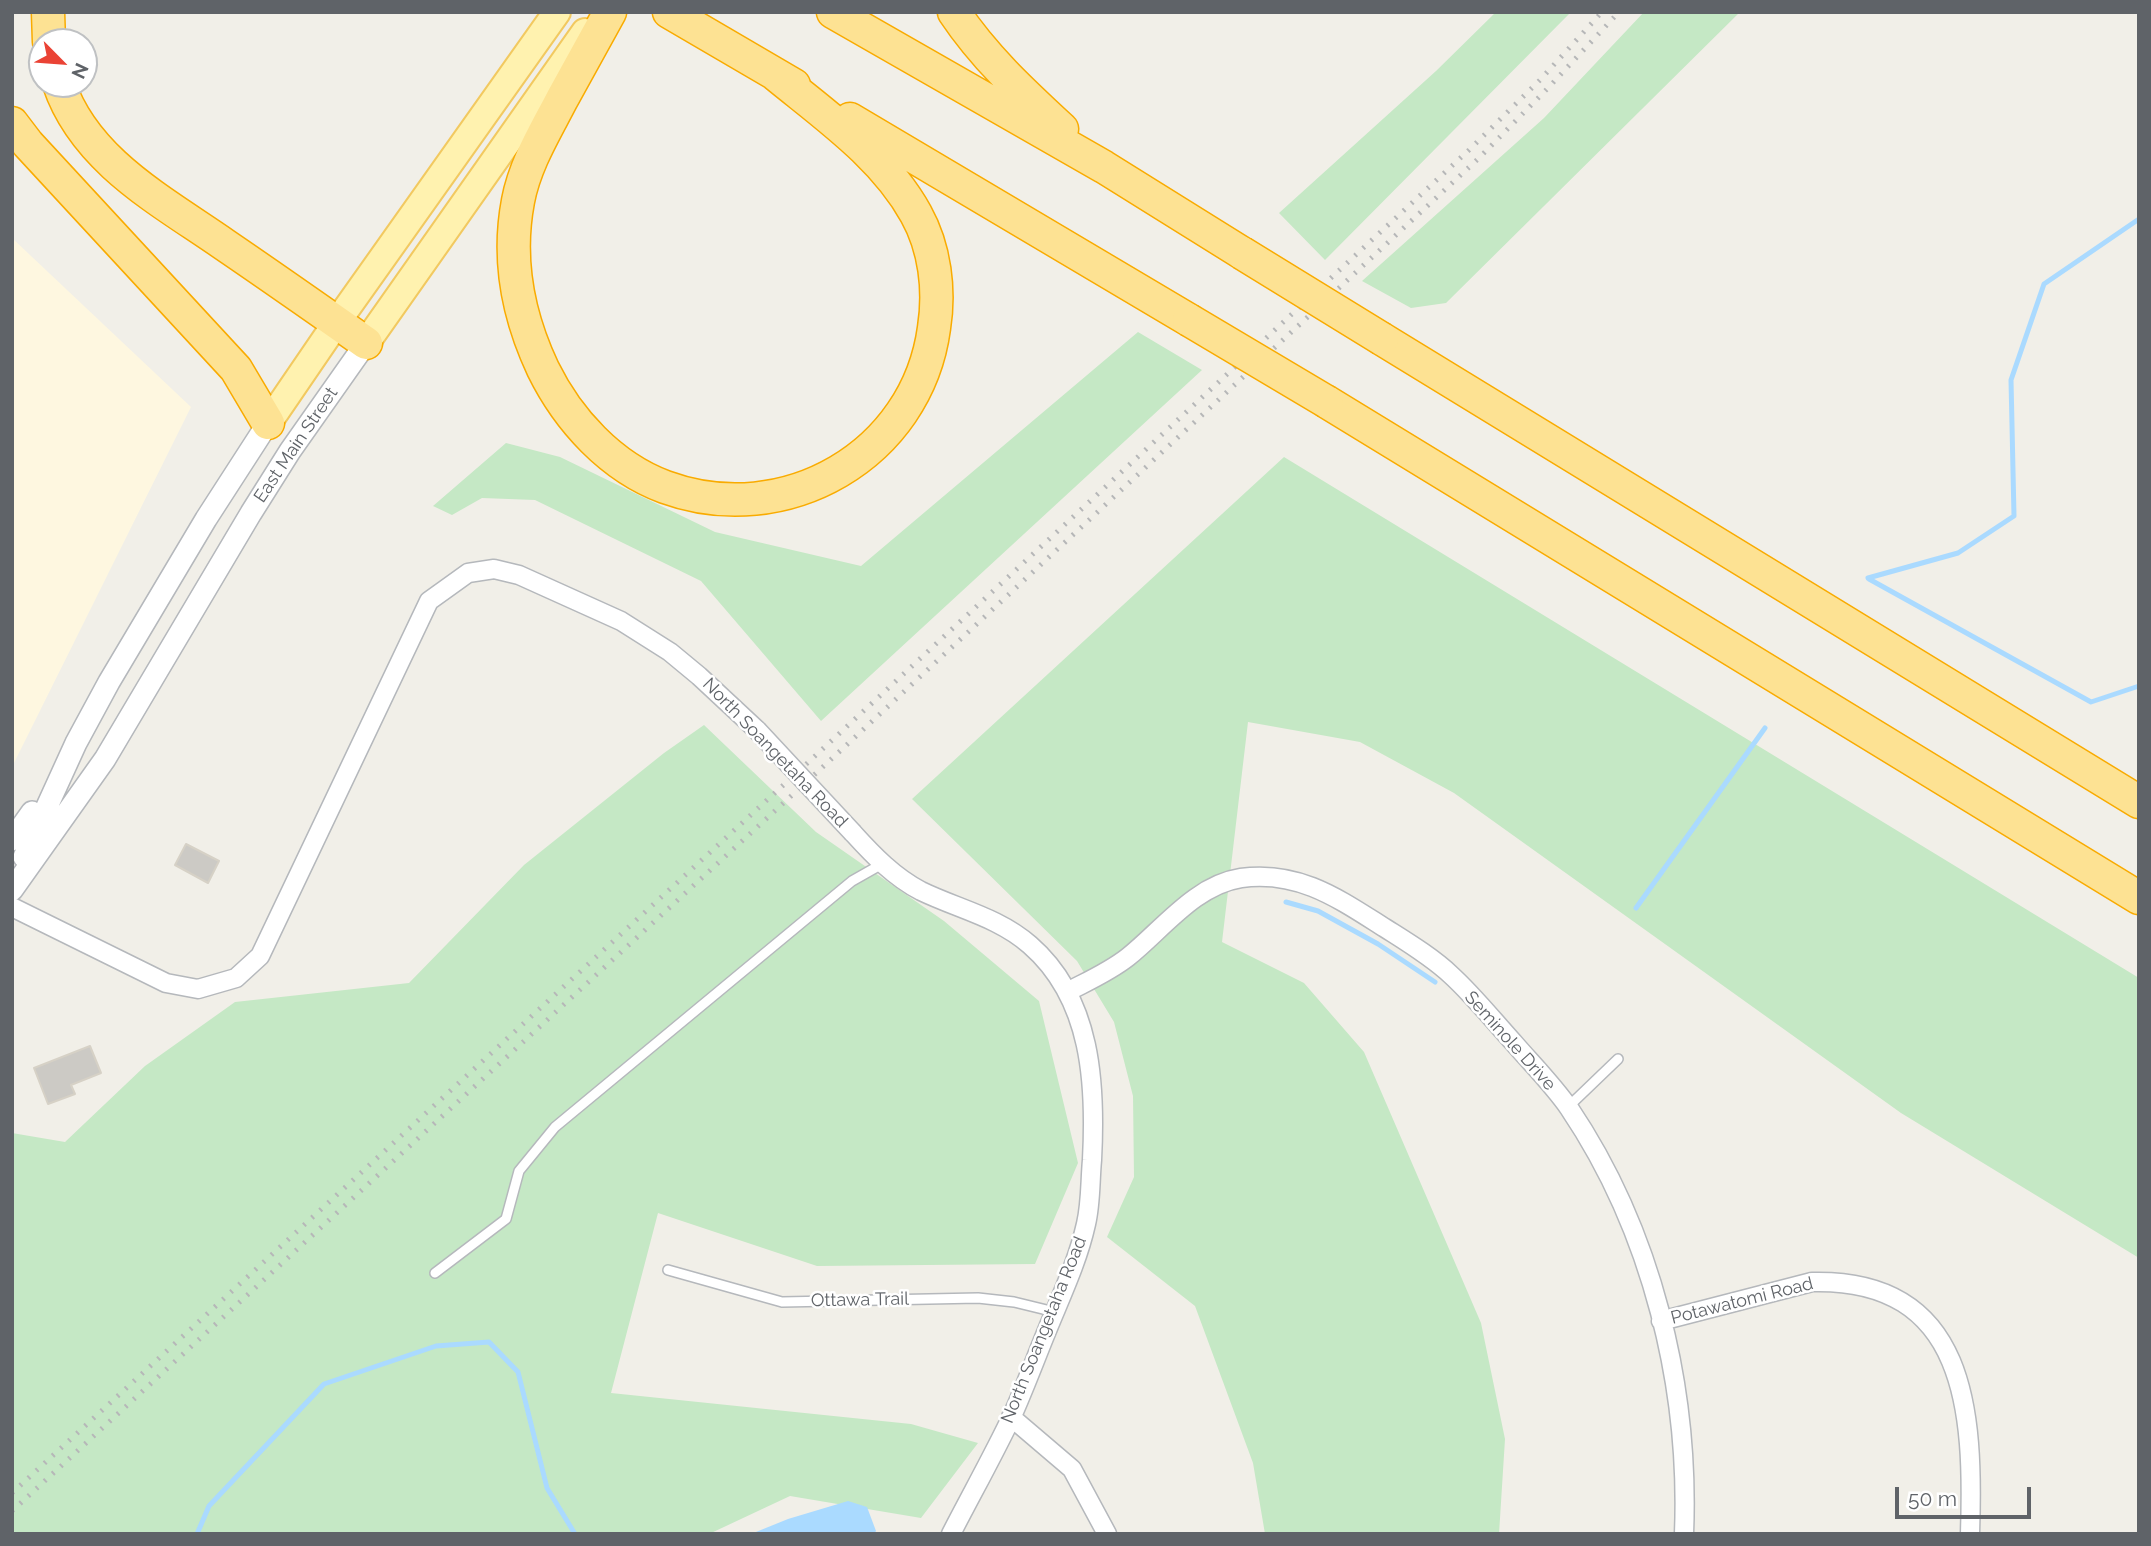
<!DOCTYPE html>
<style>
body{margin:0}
#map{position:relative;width:2151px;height:1546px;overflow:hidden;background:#f1efe8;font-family:Raleway,sans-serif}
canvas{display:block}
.frame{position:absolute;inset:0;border:14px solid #5f6368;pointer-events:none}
.north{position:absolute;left:28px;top:28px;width:70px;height:70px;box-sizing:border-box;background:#fff;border:2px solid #bfc1c3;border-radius:50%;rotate:115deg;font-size:19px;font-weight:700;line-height:28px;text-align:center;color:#5f6368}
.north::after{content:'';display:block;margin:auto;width:24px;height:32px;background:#ea4335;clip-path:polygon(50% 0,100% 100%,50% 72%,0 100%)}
.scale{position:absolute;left:1895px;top:1487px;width:136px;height:32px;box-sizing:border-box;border:4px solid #5f6368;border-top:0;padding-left:9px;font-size:21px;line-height:24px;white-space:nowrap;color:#5f6368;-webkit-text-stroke:5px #fff;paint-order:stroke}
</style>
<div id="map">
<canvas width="2151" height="1546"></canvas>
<div class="frame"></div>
<div class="north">N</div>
<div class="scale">50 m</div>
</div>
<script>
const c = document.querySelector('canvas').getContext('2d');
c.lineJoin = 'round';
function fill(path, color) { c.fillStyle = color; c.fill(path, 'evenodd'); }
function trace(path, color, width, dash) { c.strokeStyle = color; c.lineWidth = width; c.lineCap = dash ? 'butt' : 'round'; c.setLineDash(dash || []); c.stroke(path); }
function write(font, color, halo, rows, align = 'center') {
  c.font = font + ' Raleway,sans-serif'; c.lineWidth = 5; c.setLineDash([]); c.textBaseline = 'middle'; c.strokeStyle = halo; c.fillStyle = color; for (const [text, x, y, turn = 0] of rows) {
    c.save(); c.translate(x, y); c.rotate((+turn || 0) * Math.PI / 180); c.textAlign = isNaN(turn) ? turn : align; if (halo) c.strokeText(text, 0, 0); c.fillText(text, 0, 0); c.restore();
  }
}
const commercial = new Path2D(`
 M12 238 191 407 12 767Z`);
const green = new Path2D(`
 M1496 12H1571L1325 260 1279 213 1436 71Z
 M1644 12H1740L1446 303 1411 308 1362 281 1544 118Z
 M1138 332 1202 370 821 721 701 581 535 500 482 498 452 515 433 506 506 443 560 457 715 532 861 566Z
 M1284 457 2139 978V1258L1901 1113 1454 793 1360 742 1248 722 1222 942 1304 983 1364 1052 1481 1323 1505 1439 1499 1534H1265L1253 1463 1195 1306 1107 1237 1134 1177 1133 1096 1114 1022 1077 961 912 799Z
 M704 725 816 832 944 921 1039 1001 1078 1163 1035 1264 817 1266 658 1213 611 1393 911 1424 978 1443 921 1518 790 1496 709 1534H580L578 1532 570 1534H12V1133L65 1142 145 1066 235 1002 409 983 524 865 664 753Z`);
const water = new Path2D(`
 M848 1501 867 1507 876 1531 874 1534H751L788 1519Z`);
const stream = new Path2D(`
 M1868 578 1958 553 2014 516 2011 380 2044 284 2139 219
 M1869 579 2091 702 2139 686
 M1286 902 1318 911 1378 944 1435 982
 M1636 908 1765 728
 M197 1534 209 1506 324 1384 436 1346 489 1342 518 1372 547 1488 575 1534`);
const building = new Path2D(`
 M186 844 219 861 208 883 175 865Z
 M90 1046 101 1073 71 1085 75 1094 48 1104 34 1068Z`);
const service = new Path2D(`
 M1568 1107 1618 1059
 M668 1270 782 1302 978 1298 1014 1302 1055 1312
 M435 1273 506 1219 519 1171 555 1127 852 881 882 864`);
const minor = new Path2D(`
 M853 833C873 855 894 877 921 891 958 909 998 917 1030 945 1092 999 1096 1084 1092 1160 1090 1181 1091 1203 1086 1224 1078 1260 1062 1294 1048 1328 1036 1357 1025 1387 1012 1416 993 1456 971 1495 951 1534
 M12 907 166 983 198 989 236 978 260 956 429 601 468 573 494 569 519 575 621 621 670 652 699 676 757 730
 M1067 992C1088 981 1109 972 1128 957 1162 930 1195 885 1241 878 1299 870 1339 899 1385 928 1407 942 1432 957 1451 975 1473 995 1493 1020 1513 1042 1532 1064 1553 1085 1569 1108 1652 1231 1690 1387 1684 1534
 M1661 1321 1812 1282C1968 1278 1974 1413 1970 1534
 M1011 1417 1072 1469 1107 1534`);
const tertiary = new Path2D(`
 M12 840 32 812
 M24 857 76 743 109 682 206 519 268 423
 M12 890 105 759 251 513 290 451 366 343`);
const primary = new Path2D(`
 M366 343 585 32
 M268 423 337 322 557 12`);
const motorway = new Path2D(`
 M48 12 49 42
 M610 12C594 41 578 70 562 99 545 132 525 164 518 201 507 259 518 316 543 369 568 420 611 467 665 487 785 531 917 455 934 328 940 290 935 248 916 214 884 156 826 116 776 75
 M669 12 794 85
 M833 12 1104 167 1242 253
 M954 12C984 57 1022 92 1062 129
 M59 84C85 161 162 201 225 245 272 277 319 310 366 343
 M850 119 1189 320
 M12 123 28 144 236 369 268 423
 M1382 339 2139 802
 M1327 402 2139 898`);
const rail = new Path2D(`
 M12 1493 815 756 1469 150 1540 80 1602 12
 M12 1511 826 764 1479 158 1548 88 1619 12`);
const minorBridge = new Path2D(`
 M757 730 853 833`);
const motorwayBridge = new Path2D(`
 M1242 253 1382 339
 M1189 320 1327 402`);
const streetNames = [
 ["East Main Street",296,445,-56],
 ["North Soangetaha Road",775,753,46],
 ["Seminole Drive",1510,1041,48],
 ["Ottawa Trail",860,1300,-1],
 ["Potawatomi Road",1742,1301,-14],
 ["North Soangetaha Road",1044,1330,-68]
];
fill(commercial, '#fef7e0');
fill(green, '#c5e8c5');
fill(water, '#aadaff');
trace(stream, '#aadaff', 5);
fill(building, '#cccac5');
trace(building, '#d6d1c6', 2);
trace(service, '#b5b8bc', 12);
trace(minor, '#b5b8bc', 21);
trace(tertiary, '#b5b8bc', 24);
trace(primary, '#f2c960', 30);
trace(motorway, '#f9ab00', 35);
trace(service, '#fff', 9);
trace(minor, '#fff', 18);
trace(tertiary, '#fff', 21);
trace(primary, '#fff2af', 26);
trace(motorway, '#fde293', 32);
trace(rail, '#b6b7b8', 5, [2, 9]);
trace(minorBridge, '#b5b8bc', 21, []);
trace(motorwayBridge, '#f9ab00', 35, []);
trace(minorBridge, '#fff', 18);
trace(motorwayBridge, '#fde293', 32);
write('18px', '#5f6368', '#fff', streetNames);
</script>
